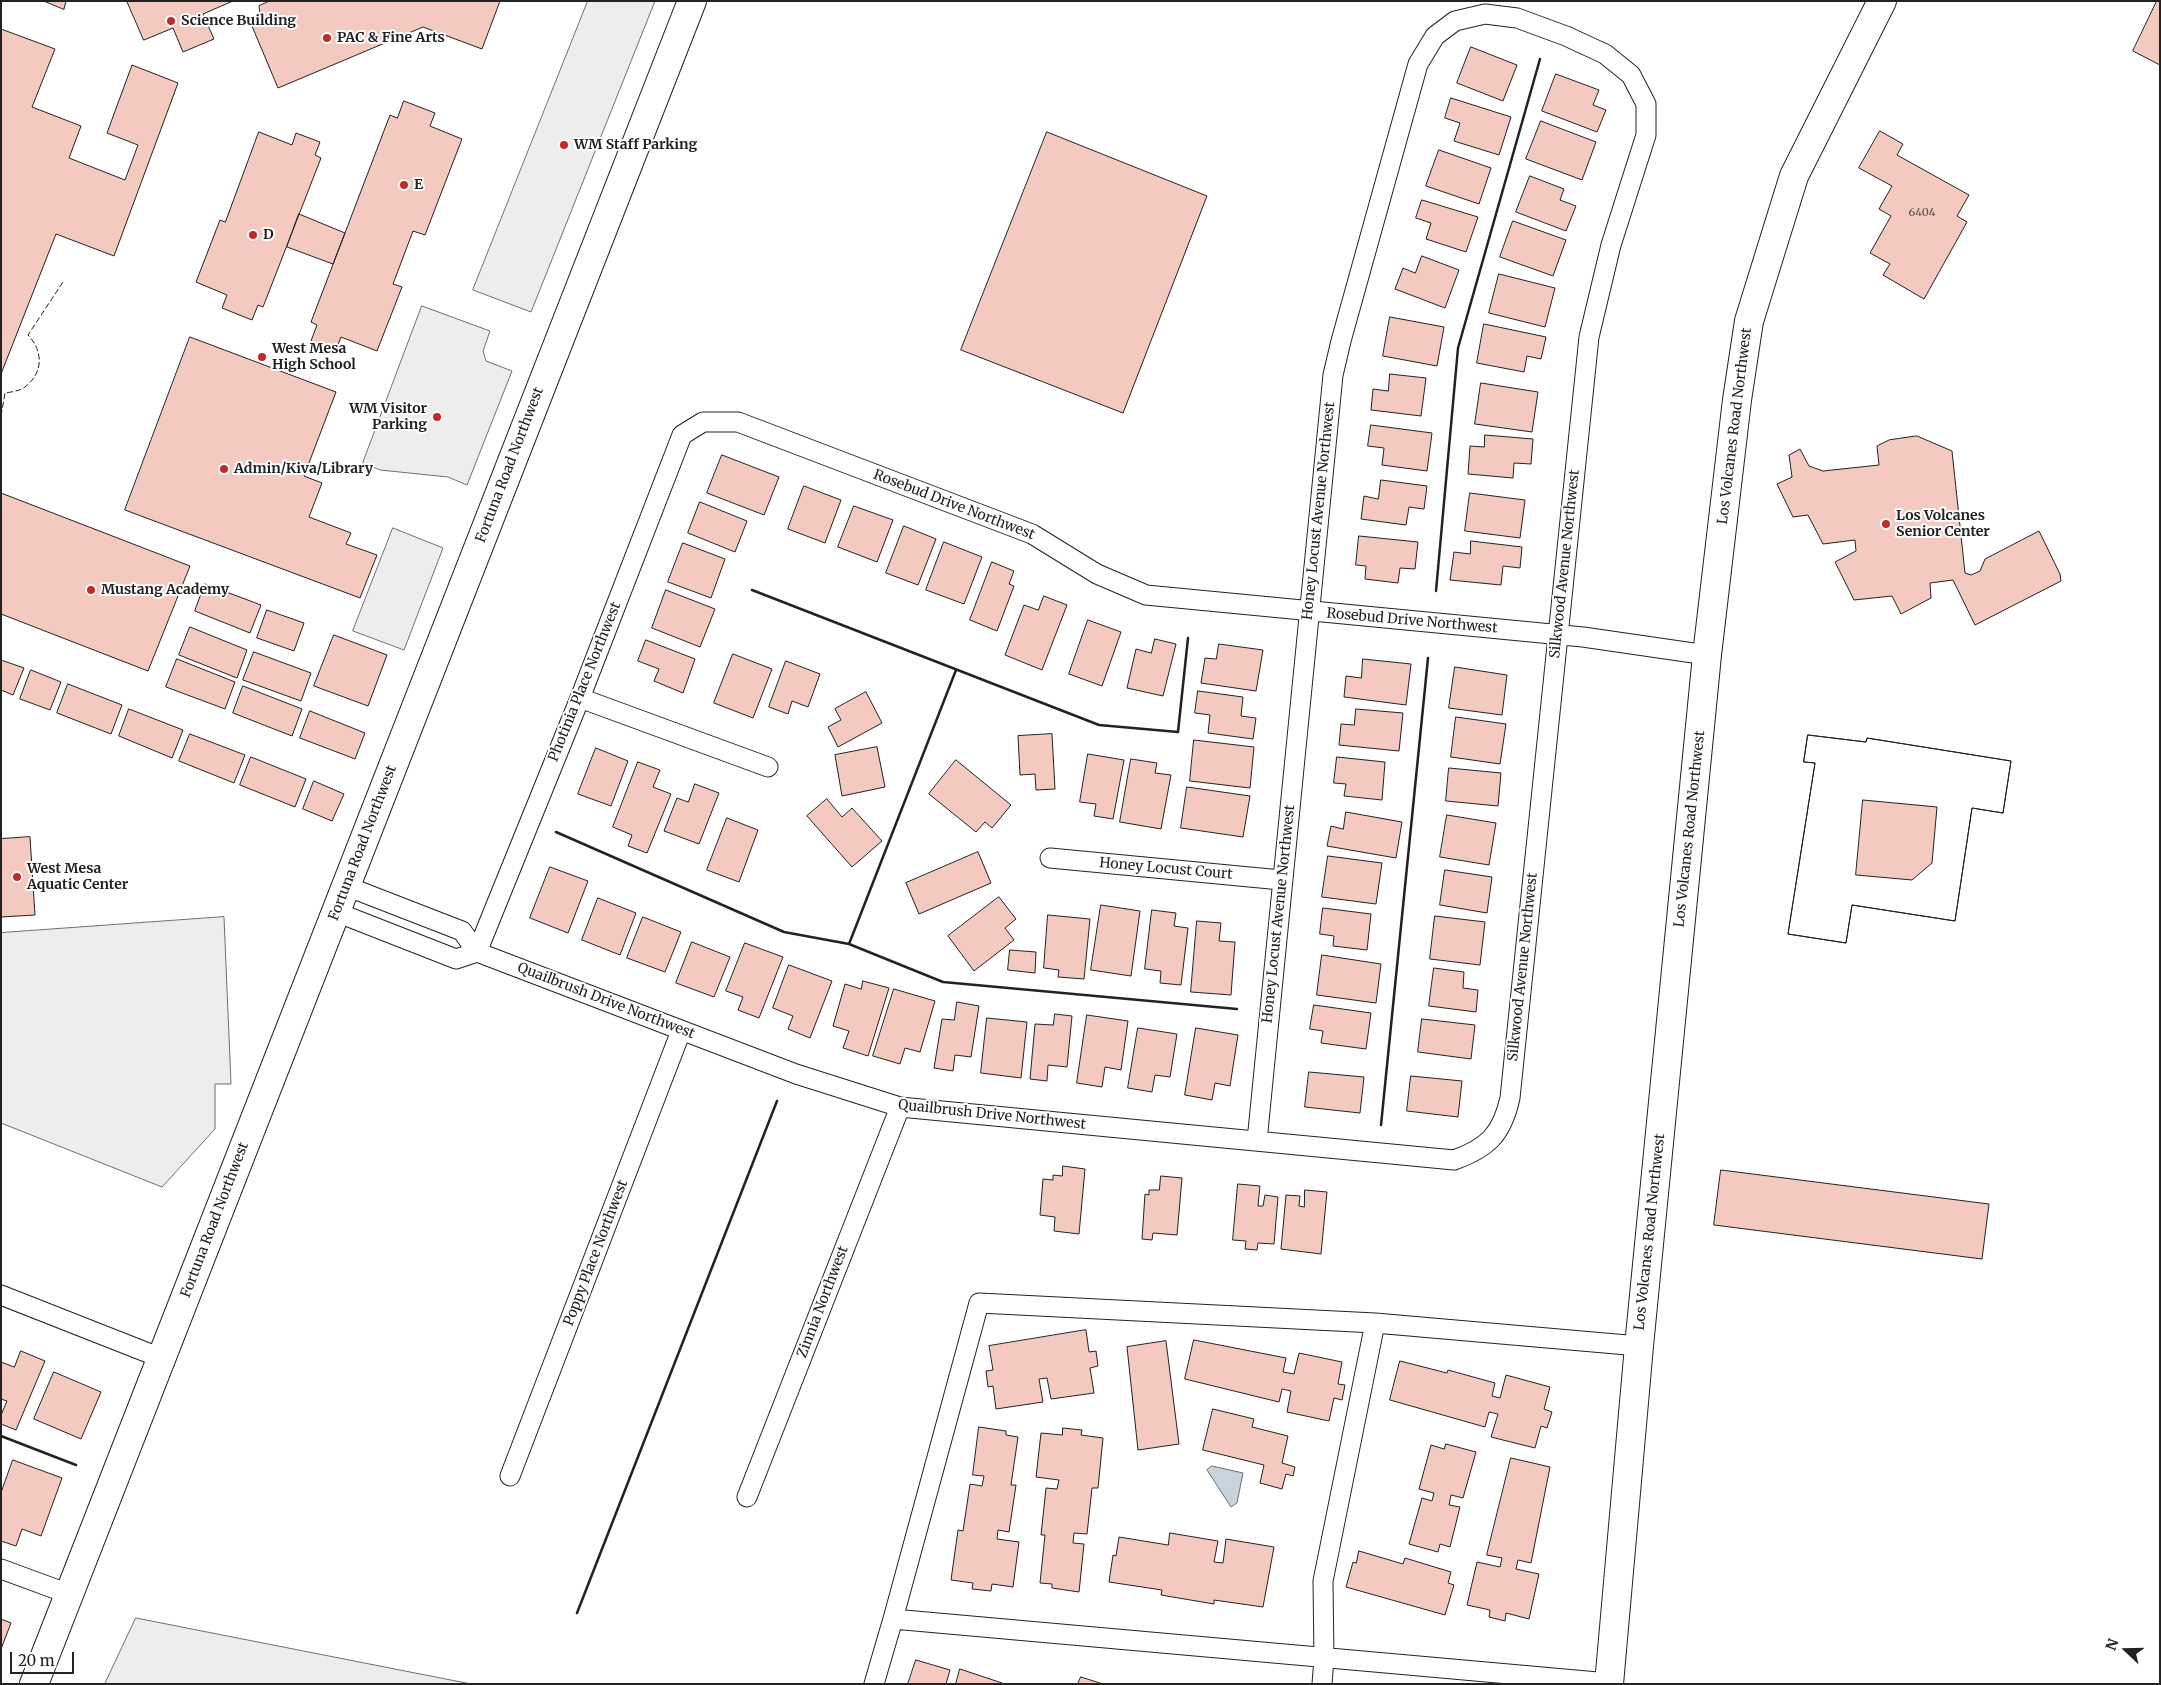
<!DOCTYPE html>
<style>
body{margin:0}
#map{position:relative;width:2161px;height:1685px;overflow:hidden;background:#fff;font-family:Merriweather,serif}
canvas{display:block}
.frame{position:absolute;inset:0;border:2px solid #222;pointer-events:none}
.north{position:absolute;left:2101px;top:1625px;width:50px;height:50px;-webkit-text-stroke:4px #fff;paint-order:stroke;rotate:291deg;font-size:14px;font-weight:700;line-height:20px;text-align:center;color:#222}
.north::after{content:'';display:block;margin:auto;width:18px;height:22px;background:#222;clip-path:polygon(50% 0,100% 100%,50% 72%,0 100%)}
.scale{position:absolute;left:10px;top:1652px;width:64px;height:22px;box-sizing:border-box;border:2px solid #222;border-top:0;padding-left:6px;font-size:15px;line-height:18px;white-space:nowrap;color:#222;-webkit-text-stroke:4px #fff;paint-order:stroke}
</style>
<div id="map">
<canvas width="2161" height="1685"></canvas>
<div class="frame"></div>
<div class="north">N</div>
<div class="scale">20 m</div>
</div>
<script>
const c = document.querySelector('canvas').getContext('2d');
c.lineJoin = 'round';
function fill(path, color) { c.fillStyle = color; c.fill(path, 'evenodd'); }
function trace(path, color, width, dash) { c.strokeStyle = color; c.lineWidth = width; c.lineCap = dash ? 'butt' : 'round'; c.setLineDash(dash || []); c.stroke(path); }
function write(font, color, halo, rows, align = 'center') {
  c.font = font + ' Merriweather,serif'; c.lineWidth = 4; c.setLineDash([]); c.textBaseline = 'middle'; c.strokeStyle = halo; c.fillStyle = color; for (const [text, x, y, turn = 0] of rows) {
    c.save(); c.translate(x, y); c.rotate((+turn || 0) * Math.PI / 180); c.textAlign = isNaN(turn) ? turn : align; if (halo) c.strokeText(text, 0, 0); c.fillText(text, 0, 0); c.restore();
  }
}
const parking = new Path2D(`
 M588 1H655L531 312 473 290Z
 M422 306 490 331 483 351 486 361 512 371 467 485 448 477 380 470 363 463Z
 M393 528 443 548 404 650 353 631Z
 M224 917 231 1084H215V1129L162 1187 1 1123V933Z
 M136 1618 471 1684H105Z`);
const water = new Path2D(`
 M1212 1466 1243 1473 1237 1503 1231 1507 1207 1470Z`);
const building = new Path2D(`
 M44 1H66L64 9Z
 M127 1H233L203 14 214 39 183 52 173 28 144 40Z
 M270 1H500L482 49 423 27 278 88 249 19 260 14 259 6Z
 M2157 1H2160V65L2133 51Z
 M1 29 55 49 32 107 81 126 69 158 125 180 138 145 107 133 132 65 178 83 114 256 56 234 1 374Z
 M1471 47 1517 65 1503 101 1457 83Z
 M1556 74 1599 90 1593 105 1606 110 1597 132 1542 111Z
 M1451 98 1511 117 1499 155 1454 141 1460 123 1445 118Z
 M404 101 435 113 430 126 462 139 425 235 413 231 393 284 402 287 377 351 341 337 336 350 311 341 317 325 311 322 390 115 397 118Z
 M1541 121 1596 142 1582 180 1526 159Z
 M1880 131 1903 144 1897 155 1969 195 1957 216 1967 222 1924 299 1883 275 1890 264 1870 253 1891 216 1879 209 1892 186 1859 168Z
 M259 132 292 145 296 133 320 142 315 155 321 158 263 307 258 305 252 320 222 308 227 295 196 282 220 220 225 222Z
 M1047 132 1207 196 1123 413 961 350Z
 M1439 150 1491 168 1479 204 1426 186Z
 M1530 176 1564 189 1560 200 1576 206 1566 231 1516 212Z
 M1422 200 1478 217 1466 252 1426 239 1431 223 1416 218Z
 M299 214 345 233 333 264 287 247Z
 M1513 221 1566 240 1553 276 1500 257Z
 M1422 256 1459 270 1445 308 1395 289 1403 268 1415 273Z
 M1499 274 1555 288 1545 327 1489 313Z
 M1390 317 1444 327 1437 366 1383 356Z
 M1484 324 1546 337 1541 359 1527 356 1524 372 1477 363Z
 M190 337 336 392 304 476 322 483 309 517 351 533 346 544 377 555 360 598 125 510Z
 M1390 374 1426 378 1421 416 1371 410 1373 389 1388 391Z
 M1481 383 1538 392 1532 432 1475 424Z
 M1371 425 1432 433 1427 471 1382 465 1384 448 1368 446Z
 M1485 435 1533 439 1531 464 1514 463 1513 478 1468 474 1470 446 1484 447Z
 M1917 436 1952 451 1965 573 1971 575 1980 571 1985 559 2039 531 2060 574 2061 581 1975 625 1953 580 1930 583 1931 598 1901 614 1892 596 1854 600 1835 562 1856 551 1855 540 1823 544 1808 515 1793 517 1777 484 1792 477 1789 455 1800 449 1809 466 1823 471 1879 465 1877 446 1889 440Z
 M722 455 779 477 764 515 707 493Z
 M1381 480 1427 486 1424 509 1409 507 1406 525 1361 519 1364 496 1378 499Z
 M804 486 841 500 825 543 788 529Z
 M1 493 190 566 148 671 1 614Z
 M1470 493 1525 500 1520 538 1465 531Z
 M700 502 747 521 735 552 688 533Z
 M854 506 893 520 877 562 838 547Z
 M904 526 936 539 918 585 886 573Z
 M1359 536 1418 542 1415 569 1400 568 1398 583 1365 579 1366 566 1356 565Z
 M1471 541 1522 547 1520 568 1503 566 1501 585 1450 580 1454 552 1470 554Z
 M944 542 982 557 964 604 926 590Z
 M683 543 725 559 711 598 668 582Z
 M992 562 1014 571 1009 584 1014 586 997 631 970 620Z
 M205 584 261 605 250 633 195 611Z
 M666 590 715 609 700 647 652 628Z
 M1044 596 1067 605 1042 670 1005 655 1024 605 1038 610Z
 M267 610 304 623 294 651 257 638Z
 M1088 620 1121 632 1102 686 1069 674Z
 M190 627 247 650 237 678 179 655Z
 M334 635 387 655 368 706 314 686Z
 M1155 639 1176 644 1163 696 1127 688 1136 649 1151 653Z
 M646 640 695 659 683 693 654 681 659 669 638 661Z
 M1219 644 1263 650 1256 691 1201 683 1205 658 1216 659Z
 M254 652 311 673 301 701 243 680Z
 M733 654 772 669 753 718 714 703Z
 M177 659 235 682 225 709 166 687Z
 M1363 659 1411 664 1406 705 1344 697 1346 676 1361 678Z
 M1 660 24 668 13 695 1 690Z
 M786 661 820 674 808 707 792 701 788 714 769 707Z
 M1455 667 1507 675 1502 715 1449 708Z
 M31 670 61 682 50 710 20 699Z
 M68 684 122 705 111 734 57 713Z
 M243 686 302 709 292 736 233 713Z
 M1198 691 1243 697 1241 716 1256 718 1253 739 1208 733 1210 715 1195 713Z
 M866 692 882 723 838 747 828 727 841 720 835 709Z
 M129 709 183 730 172 758 119 736Z
 M1356 709 1403 713 1399 751 1339 745 1341 724 1354 725Z
 M310 711 365 733 355 759 300 738Z
 M1456 717 1506 724 1500 764 1451 757Z
 M190 734 245 755 234 783 179 761Z
 M1052 734 1055 789 1036 790 1035 774 1020 775 1018 736Z
 M1808 735 1866 742 1867 738 2011 761 2003 813 1972 808 1955 921 1852 905 1846 943 1788 934 1815 763 1804 762ZM1863 800 1937 807 1932 863 1912 880 1856 875Z
 M1808 735 1866 742 1867 738 2011 761 2003 813 1972 808 1955 921 1852 905 1846 943 1788 934 1815 763 1804 762Z
 M1194 740 1254 747 1250 788 1190 781Z
 M877 747 885 787 842 796 835 755Z
 M596 748 628 761 611 806 578 794Z
 M1088 754 1124 760 1113 819 1094 816 1096 804 1080 802Z
 M251 757 306 779 295 807 240 785Z
 M1337 757 1385 762 1382 800 1344 796 1346 784 1334 783Z
 M1131 759 1157 763 1155 773 1171 775 1161 829 1120 822Z
 M956 760 1011 805 992 828 985 822 976 832 929 794Z
 M638 762 660 770 653 787 671 794 647 853 628 846 632 835 613 827Z
 M1449 768 1501 773 1498 806 1446 801Z
 M314 781 344 794 332 821 303 809Z
 M695 784 719 793 699 844 664 831 677 798 688 802Z
 M1187 787 1250 796 1243 837 1181 828Z
 M827 799 842 817 852 808 882 841 852 867 807 816Z
 M1346 812 1402 822 1396 858 1327 846 1331 826 1343 829Z
 M1447 815 1496 823 1489 865 1440 857Z
 M727 818 758 830 739 882 707 870Z
 M30 837 35 915 1 917V839Z
 M978 852 991 883 919 914 906 883Z
 M1328 856 1382 863 1376 904 1322 897Z
 M550 867 588 881 568 933 530 918Z
 M1445 870 1492 877 1487 913 1440 905Z
 M999 897 1016 919 1005 928 1014 940 974 971 948 936Z
 M598 898 636 913 620 955 582 940Z
 M1101 905 1140 911 1131 976 1091 970Z
 M1323 908 1371 914 1367 950 1333 946 1334 936 1320 934Z
 M1152 910 1176 913 1174 926 1188 928 1181 985 1160 983 1161 971 1145 969Z
 M1048 915 1090 919 1084 979 1058 977 1059 970 1044 968Z
 M1435 916 1485 922 1480 965 1430 959Z
 M643 917 681 932 665 972 627 958Z
 M1197 921 1221 923 1219 941 1235 942 1231 995 1191 992Z
 M692 942 730 957 714 997 676 983Z
 M745 943 783 957 759 1018 738 1010 743 997 726 991Z
 M1010 950 1036 952 1035 973 1008 970Z
 M1322 955 1381 964 1376 1003 1317 995Z
 M789 965 832 981 810 1038 788 1029 793 1016 773 1008Z
 M1434 968 1464 972 1463 988 1478 990 1476 1012 1429 1006Z
 M863 981 889 988 868 1056 843 1048 849 1031 833 1026 845 984 861 989Z
 M894 989 935 1001 920 1052 905 1048 900 1064 873 1056Z
 M957 1002 979 1006 971 1057 955 1055 953 1071 934 1068 942 1019 954 1020Z
 M1314 1005 1371 1013 1366 1049 1321 1043 1323 1031 1310 1029Z
 M1055 1014 1072 1016 1067 1067 1048 1065 1047 1081 1030 1079 1035 1024 1053 1025Z
 M1087 1015 1128 1021 1121 1070 1105 1067 1102 1087 1077 1083Z
 M987 1018 1027 1022 1021 1078 981 1073Z
 M1422 1019 1475 1025 1471 1059 1418 1052Z
 M1138 1028 1177 1034 1170 1077 1155 1075 1152 1092 1128 1088Z
 M1196 1028 1238 1035 1230 1086 1215 1083 1212 1100 1185 1095Z
 M1309 1072 1364 1077 1360 1113 1305 1107Z
 M1411 1076 1462 1081 1458 1117 1407 1111Z
 M1063 1166 1085 1169 1079 1234 1054 1231 1055 1217 1040 1215 1043 1179 1053 1180V1175L1062 1176Z
 M1721 1170 1989 1204 1982 1259 1714 1225Z
 M1161 1176 1182 1178 1177 1235 1153 1233 1152 1240 1142 1239 1145 1194 1149 1195V1190H1159Z
 M1238 1184 1260 1186 1258 1206H1263L1265 1195 1278 1197 1274 1244 1258 1243 1257 1250 1245 1249 1246 1241 1233 1240Z
 M1305 1190 1327 1192 1321 1254 1281 1249 1286 1195 1300 1196 1299 1206 1304 1207Z
 M1086 1330 1089 1352 1096 1351 1098 1366 1090 1368 1094 1393 1051 1399 1047 1378 1039 1379 1043 1402 996 1409 993 1386 988 1387 986 1371 993 1370 989 1346Z
 M1194 1340 1286 1358 1283 1372 1294 1374 1299 1353 1342 1362 1338 1384 1345 1385 1342 1400 1334 1398 1329 1421 1287 1412 1291 1391 1282 1389 1279 1402 1185 1379Z
 M1166 1341 1179 1444 1138 1450 1127 1347Z
 M21 1351 45 1361 16 1430 1 1424V1415L7 1401 1 1399V1362L14 1367Z
 M1400 1361 1447 1373 1448 1370 1495 1383 1492 1396 1500 1398 1506 1375 1550 1387 1544 1409 1552 1412 1547 1428 1541 1426 1535 1448 1491 1437 1498 1414 1489 1412 1485 1427 1390 1400Z
 M54 1372 101 1392 81 1439 34 1419Z
 M1213 1409 1254 1419 1252 1427 1288 1436 1282 1463 1295 1467 1293 1476 1286 1474 1282 1489 1260 1483 1264 1465 1203 1450Z
 M979 1427 1006 1431V1435L1018 1437 1011 1485H1016L1009 1532 998 1530 997 1539 1019 1542 1013 1587 992 1584 991 1591 972 1589 973 1583 951 1580 958 1530 963 1531 970 1484 982 1486 984 1476 973 1475Z
 M1063 1428 1082 1430 1081 1435 1103 1438 1098 1488H1092L1087 1534 1074 1533 1073 1543 1084 1544 1079 1592 1052 1588V1584L1040 1583 1045 1535H1041L1046 1488 1057 1489 1059 1480 1036 1477 1041 1433 1062 1435Z
 M1446 1444 1476 1452 1463 1498 1451 1495 1449 1505 1460 1507 1450 1547 1440 1544 1438 1552 1409 1544 1422 1498 1432 1501 1434 1493 1419 1489 1431 1445 1444 1449Z
 M1511 1458 1550 1467 1531 1563 1518 1560 1516 1569 1539 1574 1529 1619 1506 1613 1505 1621 1489 1617 1490 1610 1467 1605 1477 1562 1500 1567 1502 1558 1487 1555Z
 M13 1460 62 1478 41 1536 22 1529 16 1546 1 1541V1493Z
 M1170 1533 1218 1541 1214 1562 1223 1563 1226 1539 1274 1547 1263 1607 1214 1600V1604L1161 1595 1162 1590 1109 1582 1113 1555 1116 1556 1119 1537 1168 1545Z
 M1359 1551 1403 1564 1405 1558 1451 1572 1448 1583 1454 1585 1445 1615 1346 1587 1353 1562 1356 1563Z
 M1 1619 11 1623 1 1649Z
 M916 1660 950 1670 946 1684H908Z
 M960 1669 1002 1683V1684H956Z
 M1081 1677 1103 1684H1078Z`);
const street = new Path2D(`
 M580 698 768 767
 M1050 858 1281 880
 M346 886 462 931 477 952 796 1074 900 1107 1454 1160C1488 1148 1502 1134 1510 1098L1589 337 1611 245 1646 135V104L1631 75 1605 54 1566 36 1517 18 1485 14 1455 21 1435 36 1418 64 1341 341 1333 375 1257 1141
 M336 912 456 959 477 952
 M477 952 580 698 682 435 703 422H738L1032 534 1097 574 1146 595 1583 637 1707 655
 M1 1295 161 1358
 M510 1476 681 1031
 M747 1497 900 1107
 M1 1569 69 1594
 M1609 1683 893 1619 979 1303 1375 1323 1639 1346
 M874 1684 893 1619
 M1322 1684 1324 1658 1323 1581 1375 1323`);
const secondary = new Path2D(`
 M34 1684 692 1
 M1609 1684 1639 1346 1707 655 1737 400 1749 321 1794 176 1882 1`);
const fence = new Path2D(`
 M1 416 5 393C11 392 20 391 25 387 44 372 43 351 28 335L63 282`);
const wall = new Path2D(`
 M752 590 1099 725 1178 732 1188 638
 M1436 591 1458 348 1540 59
 M556 832 784 932 849 944 943 982 1237 1009
 M849 944 956 670
 M1381 1125 1428 658
 M1 1436 76 1465
 M577 1613 777 1101`);
const markers = [
 [171,21,5,"#c62828"],
 [327,38,5,"#c62828"],
 [564,145,5,"#c62828"],
 [404,185,5,"#c62828"],
 [253,235,5,"#c62828"],
 [262,357,5,"#c62828"],
 [437,417,5,"#c62828"],
 [224,469,5,"#c62828"],
 [1886,524,5,"#c62828"],
 [91,590,5,"#c62828"],
 [17,877,5,"#c62828"]
];
const numberNames = [
 ["6404",1922,213]
];
const poiNames = [
 ["Science Building",181,21],
 ["PAC & Fine Arts",337,38],
 ["WM Staff Parking",574,145],
 ["E",414,185],
 ["D",263,235],
 ["West Mesa",272,349],
 ["High School",272,365],
 ["WM Visitor",427,409,"right"],
 ["Parking",427,425,"right"],
 ["Admin/Kiva/Library",234,469],
 ["Los Volcanes",1896,516],
 ["Senior Center",1896,532],
 ["Mustang Academy",101,590],
 ["West Mesa",27,869],
 ["Aquatic Center",27,885]
];
const streetNames = [
 ["Los Volcanes Road Northwest",1735,426,-83],
 ["Fortuna Road Northwest",510,465,-69],
 ["Rosebud Drive Northwest",954,505,21],
 ["Honey Locust Avenue Northwest",1319,511,-84],
 ["Silkwood Avenue Northwest",1565,564,-84],
 ["Rosebud Drive Northwest",1412,621,5],
 ["Photinia Place Northwest",585,682,-68],
 ["Los Volcanes Road Northwest",1690,829,-84],
 ["Fortuna Road Northwest",363,843,-69],
 ["Honey Locust Court",1166,869,5],
 ["Honey Locust Avenue Northwest",1279,914,-84],
 ["Silkwood Avenue Northwest",1523,967,-84],
 ["Quailbrush Drive Northwest",606,1001,21],
 ["Quailbrush Drive Northwest",992,1115,6],
 ["Fortuna Road Northwest",215,1220,-69],
 ["Los Volcanes Road Northwest",1650,1232,-84],
 ["Poppy Place Northwest",596,1253,-69],
 ["Zinnia Northwest",823,1302,-69]
];
fill(parking, '#ededed');
trace(parking, '#6f6f6f', 1);
fill(water, '#c7d3dd');
trace(water, '#6f6f6f', 1);
fill(building, '#f3c9c0');
trace(building, '#222', 1);
trace(street, '#222', 21);
trace(secondary, '#222', 30);
trace(street, '#fff', 19);
trace(secondary, '#fff', 28);
trace(fence, '#222', 1, [6, 2.5]);
trace(wall, '#222', 2.5);
for (const [x, y, r, color] of markers) { const dot = new Path2D(); dot.arc(x, y, r, 0, 2 * Math.PI); c.fillStyle = color; c.fill(dot); trace(dot, '#fff', 2); }
write('11px', '#564c4a', null, numberNames);
write('bold 14px', '#222', '#fff', poiNames, 'left');
write('14px', '#222', '#fff', streetNames);
</script>
